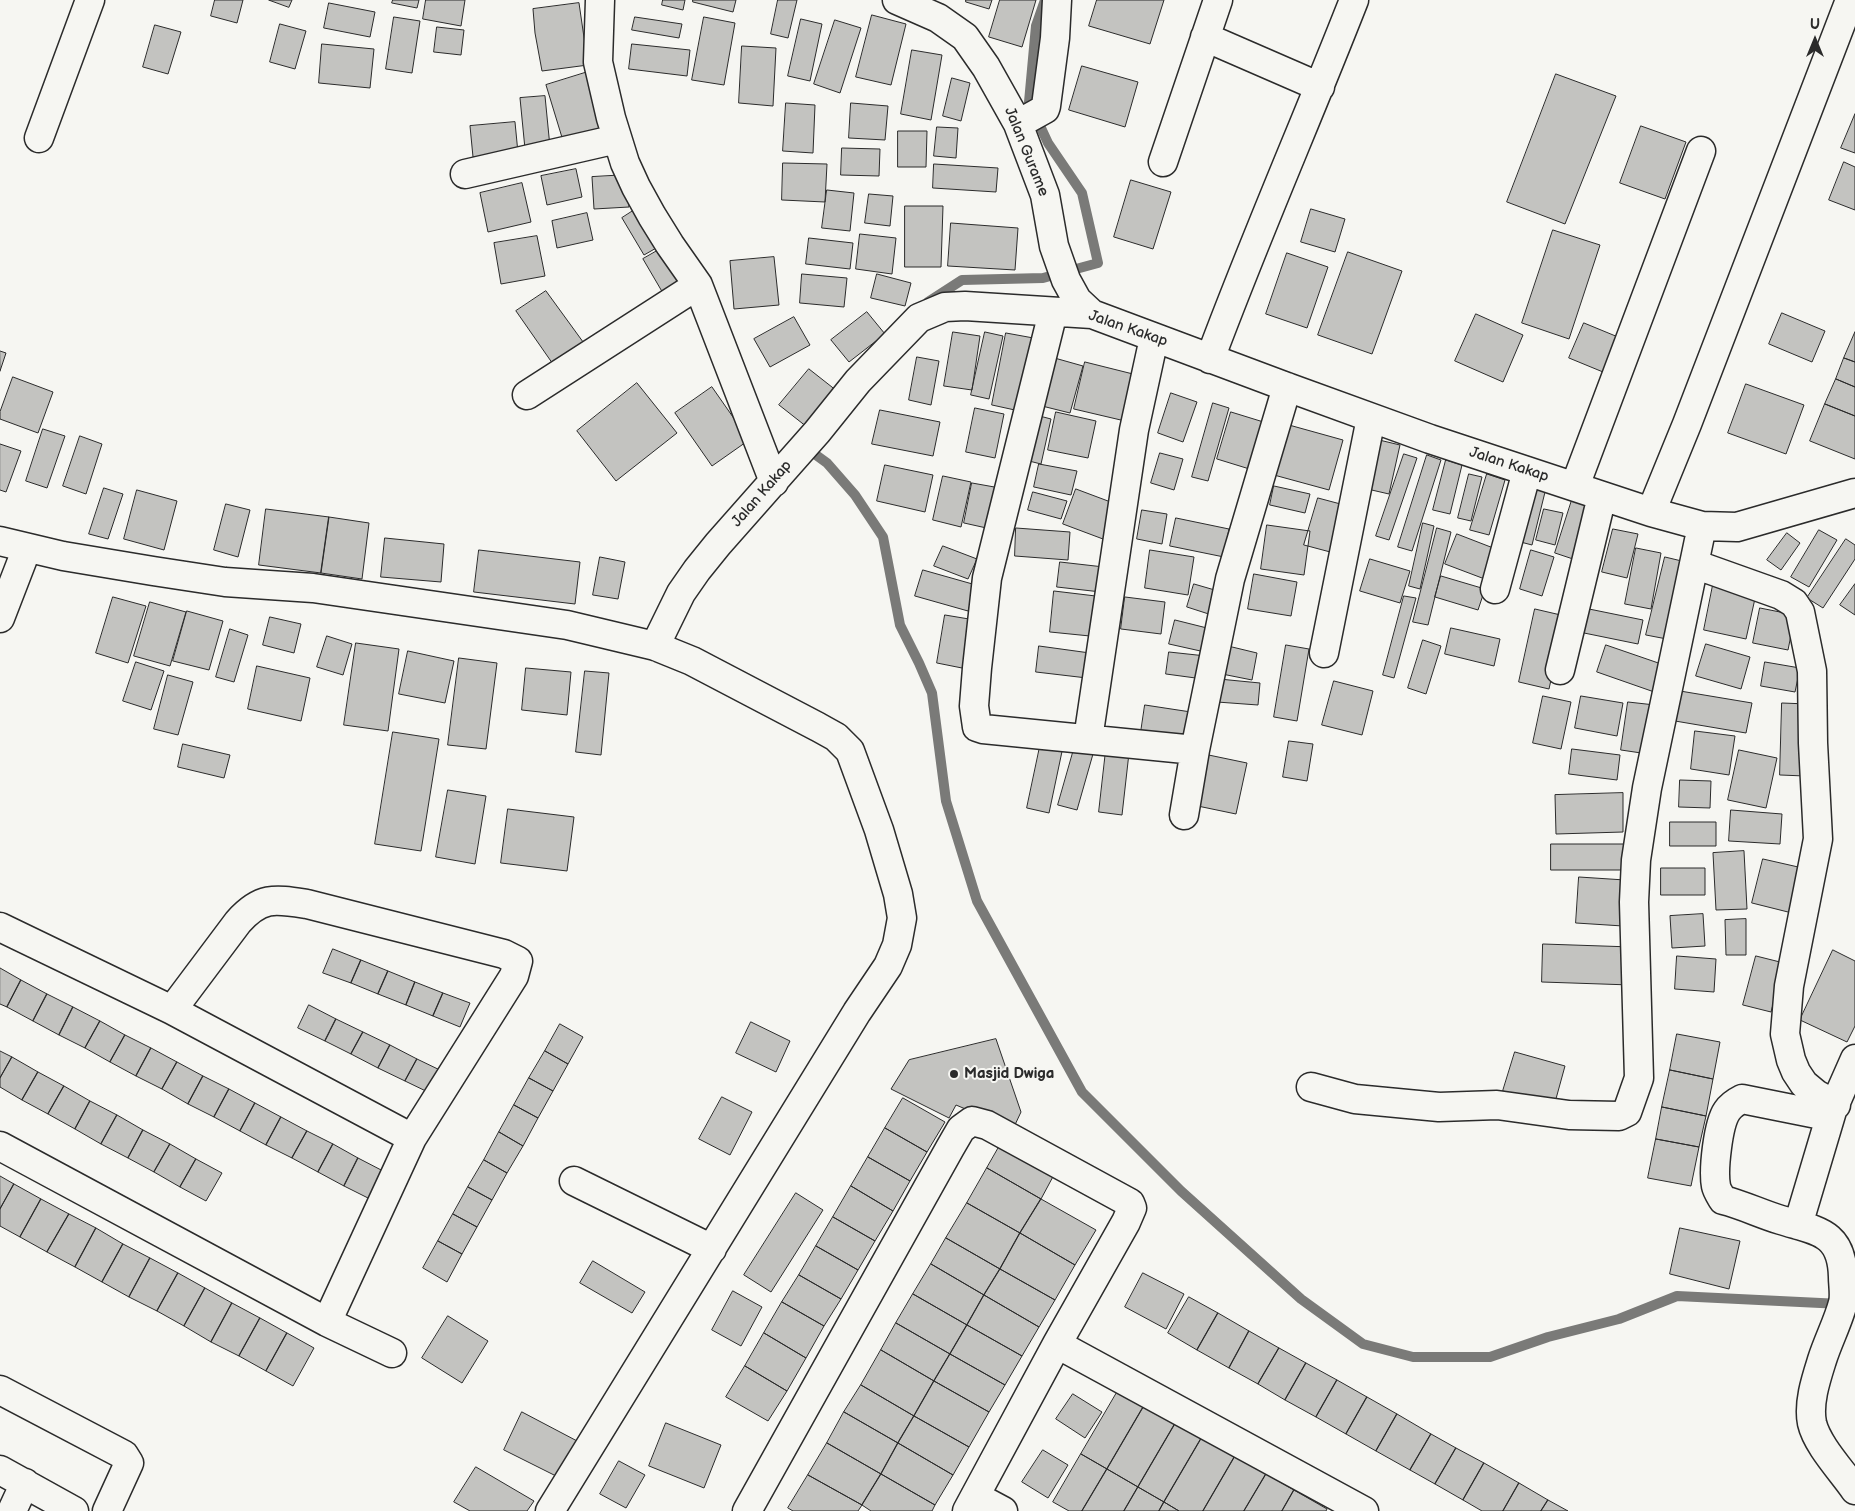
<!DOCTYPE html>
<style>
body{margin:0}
#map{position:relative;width:1855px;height:1511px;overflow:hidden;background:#f6f6f2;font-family:"Balsamiq Sans",sans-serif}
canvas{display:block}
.north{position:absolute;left:1790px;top:15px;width:50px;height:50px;-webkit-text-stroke:4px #f6f6f2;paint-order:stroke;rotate:0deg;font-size:14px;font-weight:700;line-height:20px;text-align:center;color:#2b2b2b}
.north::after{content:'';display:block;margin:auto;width:18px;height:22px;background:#2b2b2b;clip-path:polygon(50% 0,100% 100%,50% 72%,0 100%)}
</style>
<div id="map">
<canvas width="1855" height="1511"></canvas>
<div class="north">U</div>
</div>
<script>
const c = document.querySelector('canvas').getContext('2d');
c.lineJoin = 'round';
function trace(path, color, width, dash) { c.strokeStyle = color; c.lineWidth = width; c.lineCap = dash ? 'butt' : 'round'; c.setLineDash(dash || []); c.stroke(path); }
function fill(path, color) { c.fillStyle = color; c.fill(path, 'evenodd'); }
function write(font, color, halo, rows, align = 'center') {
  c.font = font + ' "Balsamiq Sans",sans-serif'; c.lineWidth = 4; c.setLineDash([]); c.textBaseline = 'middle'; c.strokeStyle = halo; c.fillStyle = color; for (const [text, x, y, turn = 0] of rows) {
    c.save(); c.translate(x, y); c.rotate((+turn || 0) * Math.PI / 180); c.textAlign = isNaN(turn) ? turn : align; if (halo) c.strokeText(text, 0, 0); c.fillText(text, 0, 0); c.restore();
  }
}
const stream = new Path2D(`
 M928 302 962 280 1043 278 1098 263 1082 193 1048 143 1029 102 1036 26 1045 0
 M805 447 827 463 855 495 883 537 900 625 919 663 932 693 946 801 977 901 1082 1092 1181 1191 1301 1299 1363 1344 1413 1357H1490L1548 1337 1619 1319 1677 1296 1841 1304`);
const building = new Path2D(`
 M215 0H243L237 23 211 16Z
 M269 0H292L289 7Z
 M393 0H419L417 8 392 3Z
 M426 0H465L461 26 423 19Z
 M663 0H685L683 10 662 5Z
 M693 0H736L733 12 693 2Z
 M778 0H797L788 38 771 34Z
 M966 0H992L989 9 966 2Z
 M1000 0H1036L1022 47 989 37Z
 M1097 0H1164L1150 44 1089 26Z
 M329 3 375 12 370 37 324 28Z
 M579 3 588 65 542 71 535 33 533 9Z
 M872 15 906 24 891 85 856 77Z
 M394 17 420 21 412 73 386 69Z
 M635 17 682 24 679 38 632 30Z
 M704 17 735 23 724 85 692 80Z
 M801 19 822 24 810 81 788 76Z
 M835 20 861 28 840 93 814 84Z
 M280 24 306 31 295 69 270 62Z
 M155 25 181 32 168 74 143 67Z
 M437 27 464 30 461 55 434 52Z
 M322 44 374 49 370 88 319 83Z
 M632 44 690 50 687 76 629 69Z
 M742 46 776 48 773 106 739 103Z
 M912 50 942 55 931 120 901 114Z
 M1082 66 1138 82 1125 127 1069 110Z
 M591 71 610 129 564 144 546 85Z
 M1556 74 1616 96 1565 224 1507 202Z
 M952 78 970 83 961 121 943 116Z
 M545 96 550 147 525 149 520 98Z
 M786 103 815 105 813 153 783 151Z
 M851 103 888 106 885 140 849 138Z
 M1855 114V153L1841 148Z
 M515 122 518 153 473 157 470 126Z
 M1641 126 1686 142 1665 199 1620 183Z
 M937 127 958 128 956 158 934 156Z
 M898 131H927L926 167H898Z
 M842 148 880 149 879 176 841 175Z
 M1844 162 1855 167V210L1829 200Z
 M783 163 827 164 825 202 782 200Z
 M934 164 998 168 996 192 933 188Z
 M576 169 582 197 547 205 541 176Z
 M627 175 629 207 594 209 592 177Z
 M1131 180 1171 192 1153 249 1114 237Z
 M522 183 531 222 488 232 480 193Z
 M827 190 854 193 850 231 822 228Z
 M869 194 893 196 890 226 865 223Z
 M905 206H943L941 267H905Z
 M636 209 658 247 644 255 622 218Z
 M1311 209 1345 219 1335 252 1301 242Z
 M587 213 593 240 557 248 552 221Z
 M951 223 1018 228 1015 270 948 266Z
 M1553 230 1600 245 1569 339 1522 323Z
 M860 234 896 238 892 274 856 269Z
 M537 236 545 276 501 284 494 243Z
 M809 238 853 243 850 269 806 264Z
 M664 247 688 288 667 300 643 259Z
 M1348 252 1402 271 1372 354 1318 335Z
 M1287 253 1328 267 1307 328 1266 314Z
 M774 257 779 305 734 309 730 261Z
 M802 274 847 278 844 307 800 303Z
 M877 274 911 283 905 306 871 298Z
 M546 291 586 346 555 367 516 311Z
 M867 312 885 334 849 362 831 340Z
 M1782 313 1825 331 1812 362 1769 344Z
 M1476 314 1523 335 1503 382 1455 361Z
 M794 317 810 345 770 367 754 339Z
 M1584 323 1618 337 1603 372 1569 358Z
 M953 332 980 336 972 390 944 386Z
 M985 332 1003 336 989 399 971 395Z
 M1855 332V362L1844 358Z
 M1006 333 1039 339 1024 412 992 405Z
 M0 351 6 353 0 371Z
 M917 357 939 361 931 405 909 400Z
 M1051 357 1083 366 1070 413 1038 405Z
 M1844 358 1855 362V387L1836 379Z
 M1085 362 1137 375 1125 421 1074 409Z
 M809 369 837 391 807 427 779 405Z
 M13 377 53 392 38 433 0 419V412Z
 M1836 379 1855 387V416L1825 404Z
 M637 383 677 433 616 481 577 431Z
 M1746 384 1804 405 1786 454 1728 433Z
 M712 387 749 440 712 466 675 413Z
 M1171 393 1197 402 1183 442 1158 433Z
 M1213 403 1229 408 1208 481 1192 477Z
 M1825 404 1855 416V459L1810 441Z
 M975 408 1004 414 995 458 966 452Z
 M880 410 940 422 933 456 872 444Z
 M1056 412 1096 421 1088 458 1048 450Z
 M1231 412 1270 424 1256 471 1217 459Z
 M1032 414 1051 419 1041 464 1021 459Z
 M1289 425 1343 440 1329 490 1274 475Z
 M43 429 65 436 47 488 26 481Z
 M80 436 102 444 86 494 63 486Z
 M1375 439 1400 445 1389 494 1363 488Z
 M0 444 21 451 6 492 0 490Z
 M1160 453 1183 459 1174 490 1151 483Z
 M1404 454 1417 458 1389 540 1376 536Z
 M1427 455 1441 460 1412 551 1398 547Z
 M1446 460 1462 465 1450 514 1433 510Z
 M1039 464 1077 471 1071 495 1034 487Z
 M885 465 933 475 925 512 877 501Z
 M1469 474 1482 477 1471 521 1458 518Z
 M1487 474 1505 480 1489 535 1470 530Z
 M943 476 971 482 961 527 933 520Z
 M972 483 1000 488 991 529 964 523Z
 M1528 484 1546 488 1532 545 1513 540Z
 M1274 486 1310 494 1305 513 1270 505Z
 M104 488 123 494 108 539 89 534Z
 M1076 489 1116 504 1103 539 1063 524Z
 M137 490 177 501 164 550 124 539Z
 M1033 492 1067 501 1061 519 1028 510Z
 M1318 498 1348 506 1334 553 1304 545Z
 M1572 500 1596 507 1579 561 1555 553Z
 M226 504 250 510 238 557 214 550Z
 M266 509 329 517 321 573 259 565Z
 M1544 509 1563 513 1555 545 1536 540Z
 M1142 510 1167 514 1162 544 1137 539Z
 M329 517 369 523 362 579 321 573Z
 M1176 518 1229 529 1224 557 1170 546Z
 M1423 523 1434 526 1420 589 1409 586Z
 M1267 525 1310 531 1304 575 1261 569Z
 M1016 528 1070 532 1068 560 1015 556Z
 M1437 528 1451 532 1428 625 1413 622Z
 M1613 529 1638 534 1627 578 1602 572Z
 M1819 530 1837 540 1809 587 1791 577Z
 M1787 533 1800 543 1781 570 1767 560Z
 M1457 534 1501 551 1490 581 1445 564Z
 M385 538 444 544 441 582 381 577Z
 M1846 539 1855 545V559L1823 608 1807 598Z
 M943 546 977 559 968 579 934 566Z
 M1636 548 1661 553 1651 609 1625 604Z
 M479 550 580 562 575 604 474 592Z
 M1150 550 1194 557 1188 595 1145 588Z
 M1531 550 1554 557 1542 596 1520 589Z
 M600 557 625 562 618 599 593 595Z
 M1665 557 1690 563 1672 640 1646 635Z
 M1370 559 1410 571 1400 603 1360 591Z
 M1060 562 1104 567 1101 592 1057 587Z
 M923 570 976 585 968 611 915 596Z
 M1254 574 1297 582 1291 616 1248 609Z
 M1441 576 1485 589 1478 610 1435 597Z
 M1194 584 1225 593 1218 617 1187 607Z
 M1855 584V615L1840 605Z
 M1713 585 1756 594 1746 639 1704 630Z
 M1054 591 1104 597 1100 637 1050 632Z
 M1404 596 1416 598 1394 678 1383 675Z
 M113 597 146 606 128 663 96 653Z
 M1125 597 1165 602 1161 634 1121 629Z
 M150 602 186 612 170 666 134 656Z
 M1760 608 1795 615 1788 650 1753 643Z
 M1535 609 1565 616 1549 689 1519 682Z
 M1589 609 1643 620 1638 644 1584 633Z
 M187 611 223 621 209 670 173 661Z
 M945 615 975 620 967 669 937 663Z
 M270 617 301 624 294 653 263 645Z
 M1175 620 1211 629 1205 652 1169 644Z
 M1451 628 1500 639 1494 666 1445 654Z
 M230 629 248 635 234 682 216 677Z
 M327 636 352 644 343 675 317 667Z
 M1423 640 1441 646 1426 694 1408 688Z
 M356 643 399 649 388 731 344 725Z
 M1706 644 1750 657 1741 689 1696 676Z
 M1286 645 1309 649 1297 721 1274 717Z
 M1606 645 1670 667 1660 694 1597 672Z
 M1039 646 1090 653 1087 678 1036 672Z
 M1228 646 1257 653 1252 680 1222 674Z
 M408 651 454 661 445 703 399 694Z
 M1169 652 1206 656 1203 679 1166 674Z
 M459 658 497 663 486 749 448 745Z
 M136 662 164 671 151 710 123 701Z
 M1765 662 1800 668 1795 692 1761 686Z
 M257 666 310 678 301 721 248 709Z
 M526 668 571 672 567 715 522 710Z
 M585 671 609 673 601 755 576 752Z
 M168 675 193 682 178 735 154 729Z
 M1219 679 1260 683 1258 705 1217 702Z
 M1334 681 1373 691 1362 735 1322 725Z
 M1680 691 1752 703 1746 733 1675 721Z
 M1543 696 1571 702 1561 749 1533 743Z
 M1581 696 1623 703 1617 736 1575 728Z
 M1628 702 1655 705 1648 754 1621 750Z
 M1782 703 1808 704 1805 776 1780 775Z
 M1145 705 1191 712 1187 738 1141 732Z
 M1695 731 1735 736 1729 775 1691 769Z
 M393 732 439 739 421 851 375 844Z
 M1042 737 1064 742 1049 813 1027 808Z
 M1289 741 1313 744 1307 781 1283 777Z
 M1076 742 1095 747 1077 810 1058 805Z
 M183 744 230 755 224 778 178 767Z
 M1572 749 1620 755 1617 780 1569 774Z
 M1106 750 1129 753 1122 815 1099 812Z
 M1739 750 1777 758 1766 808 1728 800Z
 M1199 753 1247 763 1236 814 1188 804Z
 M1680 780 1711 781 1710 808 1679 807Z
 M448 790 486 796 475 864 436 857Z
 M1623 793V832L1556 834 1555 795Z
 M508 809 574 817 567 871 501 863Z
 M1731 810 1782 814 1780 844 1729 841Z
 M1670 822H1716V846H1670Z
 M1551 844H1628V870H1551Z
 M1744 851 1747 909 1716 910 1713 853Z
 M1763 859 1807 869 1796 914 1752 903Z
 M1661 868H1705V895H1661Z
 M1579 877 1625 880 1623 926 1576 923Z
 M1703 914 1705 946 1672 948 1670 916Z
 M1746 919V955H1726L1725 920Z
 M1543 944 1632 947 1631 985 1542 982Z
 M333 949 361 960 351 983 323 973Z
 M1833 950 1855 961V1026L1847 1042 1800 1020Z
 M1677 956 1716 959 1714 992 1675 989Z
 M1756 956 1784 963 1771 1012 1743 1005Z
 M361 960 388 971 378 994 351 983Z
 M0 968 21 980 7 1007 0 1004Z
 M388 971 415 982 406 1005 378 994Z
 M21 980 47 994 33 1021 7 1007Z
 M415 982 443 993 433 1016 406 1005Z
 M443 993 470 1003 460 1027 433 1016Z
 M47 994 73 1007 59 1035 33 1021Z
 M309 1005 336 1019 325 1041 298 1028Z
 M73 1007 100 1021 85 1048 59 1035Z
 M336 1019 363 1032 351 1054 325 1041Z
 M100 1021 125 1035 110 1062 85 1048Z
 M751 1022 790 1041 776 1072 736 1053Z
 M560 1024 583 1037 568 1064 545 1051Z
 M363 1032 390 1045 378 1068 351 1054Z
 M1677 1034 1720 1042 1713 1079 1670 1070Z
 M125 1035 151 1048 136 1076 110 1062Z
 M996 1039 1021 1112 1013 1129 956 1105 949 1118 891 1089 909 1060Z
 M390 1045 417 1059 405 1081 378 1068Z
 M151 1048 177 1062 162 1089 136 1076Z
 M0 1051 12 1057 0 1078Z
 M545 1051 568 1064 553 1091 529 1078Z
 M1515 1052 1565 1066 1554 1106 1503 1091Z
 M12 1057 38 1072 22 1100 0 1087V1078Z
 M417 1059 444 1072 432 1094 405 1081Z
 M177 1062 203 1076 188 1104 162 1089Z
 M1670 1070 1713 1079 1706 1116 1662 1107Z
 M38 1072 64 1086 48 1114 22 1100Z
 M203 1076 229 1089 214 1117 188 1104Z
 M529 1078 553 1091 538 1118 514 1105Z
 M64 1086 90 1101 75 1129 48 1114Z
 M229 1089 255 1103 240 1131 214 1117Z
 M722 1097 752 1112 730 1155 699 1139Z
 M903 1098 945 1122 927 1152 885 1128Z
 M90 1101 117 1115 101 1144 75 1129Z
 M255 1103 281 1117 266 1145 240 1131Z
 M514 1105 538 1118 523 1146 499 1132Z
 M1662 1107 1706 1116 1699 1147 1656 1139Z
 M117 1115 143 1130 128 1158 101 1144Z
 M281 1117 307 1131 292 1158 266 1145Z
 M885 1128 927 1152 910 1181 868 1157Z
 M143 1130 170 1144 154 1172 128 1158Z
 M307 1131 333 1144 318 1172 292 1158Z
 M499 1132 523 1146 507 1173 484 1160Z
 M1656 1139 1699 1147 1691 1186 1648 1178Z
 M1003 1140 1056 1171 1041 1199 987 1168Z
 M170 1144 196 1159 180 1187 154 1172Z
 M333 1144 358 1158 344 1186 318 1172Z
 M868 1157 910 1181 893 1211 851 1186Z
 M358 1158 385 1172 370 1199 344 1186Z
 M196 1159 222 1173 206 1201 180 1187Z
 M484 1160 507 1173 492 1200 468 1187Z
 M987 1168 1041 1199 1020 1233 967 1203Z
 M0 1176 14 1184 0 1209Z
 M14 1184 41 1199 20 1237 0 1226V1209Z
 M851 1186 893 1211 875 1241 833 1217Z
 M468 1187 492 1200 477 1227 453 1214Z
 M796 1193 823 1210 771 1292 744 1275Z
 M41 1199 69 1214 47 1252 20 1237Z
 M1041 1199 1096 1230 1075 1265 1020 1233Z
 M967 1203 1020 1233 1000 1269 946 1238Z
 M69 1214 96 1228 75 1267 47 1252Z
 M453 1214 477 1227 462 1254 438 1241Z
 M833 1217 875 1241 858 1270 816 1246Z
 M96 1228 123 1244 102 1282 75 1267Z
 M1680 1228 1740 1241 1729 1289 1670 1274Z
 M1020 1233 1075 1265 1055 1300 1000 1269Z
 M946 1238 1000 1269 984 1295 931 1264Z
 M438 1241 462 1254 447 1282 423 1268Z
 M123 1244 150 1258 129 1297 102 1282Z
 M816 1246 858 1270 841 1299 799 1275Z
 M150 1258 178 1273 157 1311 129 1297Z
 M593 1261 645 1292 632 1313 580 1283Z
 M931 1264 984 1295 967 1325 913 1294Z
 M1000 1269 1055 1300 1039 1327 984 1295Z
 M178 1273 205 1288 184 1326 157 1311Z
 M1143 1273 1184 1294 1166 1329 1125 1307Z
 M799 1275 841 1299 824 1326 782 1302Z
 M205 1288 232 1303 211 1342 184 1326Z
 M733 1291 762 1307 741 1346 712 1330Z
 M913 1294 967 1325 950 1354 896 1323Z
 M984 1295 1039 1327 1022 1356 967 1325Z
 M1189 1297 1218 1313 1197 1350 1168 1333Z
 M782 1302 824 1326 806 1358 764 1333Z
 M232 1303 260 1318 239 1356 211 1342Z
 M1218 1313 1249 1331 1229 1368 1197 1350Z
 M448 1316 488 1341 462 1383 422 1358Z
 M260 1318 287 1333 266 1371 239 1356Z
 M896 1323 950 1354 934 1381 881 1350Z
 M967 1325 1022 1356 1005 1385 950 1354Z
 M1249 1331 1279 1348 1258 1384 1229 1368Z
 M287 1333 314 1348 293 1386 266 1371Z
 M764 1333 806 1358 787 1391 745 1366Z
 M1279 1348 1306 1363 1285 1400 1258 1384Z
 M881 1350 934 1381 914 1416 861 1385Z
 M950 1354 1005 1385 989 1412 934 1381Z
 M1306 1363 1337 1380 1316 1417 1285 1400Z
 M745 1366 787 1391 768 1421 726 1397Z
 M1337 1380 1367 1397 1346 1434 1316 1417Z
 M934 1381 989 1412 969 1447 914 1416Z
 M861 1385 914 1416 898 1443 844 1412Z
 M1119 1389 1145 1404 1107 1469 1081 1454Z
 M1073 1394 1102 1412 1085 1438 1056 1419Z
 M1367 1397 1397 1414 1376 1451 1346 1434Z
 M1145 1404 1176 1422 1138 1487 1107 1469Z
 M522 1412 579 1442 560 1478 504 1450Z
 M844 1412 898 1443 881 1474 827 1443Z
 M1397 1414 1431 1434 1410 1470 1376 1451Z
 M914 1416 969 1447 953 1475 898 1443Z
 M1176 1422 1202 1437 1164 1502 1138 1487Z
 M666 1423 721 1445 704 1488 649 1466Z
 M1431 1434 1456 1448 1435 1484 1410 1470Z
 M1202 1437 1235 1456 1203 1511H1179L1164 1502Z
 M827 1443 881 1474 862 1505 808 1475Z
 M898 1443 953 1475 935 1505 881 1474Z
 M1456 1448 1484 1463 1463 1500 1435 1484Z
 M1043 1450 1068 1465 1048 1498 1022 1482Z
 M1081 1454 1107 1469 1082 1511H1069L1053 1502Z
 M1235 1456 1266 1474 1244 1511H1203Z
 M619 1461 645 1475 626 1508 600 1494Z
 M1484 1463 1519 1483 1503 1511H1482L1463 1500Z
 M476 1467 534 1501 527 1511H470L454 1502Z
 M1107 1469 1138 1487 1124 1511H1082Z
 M881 1474 935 1505 932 1511H871L862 1505Z
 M1266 1474 1294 1490 1282 1511H1244Z
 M808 1475 862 1505 858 1511H793L788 1508Z
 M1519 1483 1548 1500 1541 1511H1503Z
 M1138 1487 1164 1502 1159 1511H1124Z
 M1294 1490 1327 1509 1326 1511H1282Z
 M1548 1500 1568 1511H1541Z
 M1164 1502 1179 1511H1159Z`);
const minor = new Path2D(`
 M600 0 598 62 611 118 625 163 636 187 652 216 670 245 698 285 774 482
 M897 0 938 18 965 37 986 67 1018 124 1045 195 1054 246 1066 280 1077 300 1092 314
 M1205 37 1320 87
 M1018 124 1045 109 1046 106 1055 38 1057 0
 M39 138 90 0
 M1163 162 1218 0
 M465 174 617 139
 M1053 312 987 578 977 668 974 706 977 727 983 729 1195 750 1230 579 1287 387
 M1210 359C1255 238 1307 120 1354 0
 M527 395 698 285
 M1575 486 1701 151
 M1651 512 1687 424 1850 0
 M0 541 63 556 153 571 225 582 313 588 567 625 655 646 692 661 818 727 836 737 850 751 879 830 898 894 902 918 897 945 888 966 857 1012 550 1511
 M1694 564 1781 595 1794 603 1800 612 1812 671 1813 743 1818 839 1789 986 1785 1034 1791 1060 1796 1072 1804 1084 1816 1094 1836 1105
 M1495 589 1527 471
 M0 618 27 548
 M655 646 681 593 697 570 718 544 817 432 858 381 919 318 945 307 965 306 1092 314 1287 387 1430 439 1651 512 1702 526 1737 527 1855 493
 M1324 653 1371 418
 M1560 670 1602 496
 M1088 739 1134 430 1154 338
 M1184 815 1195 750
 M0 927 172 1010 412 1138
 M172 1010 238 922C261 896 275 899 307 904L504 954 518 961 514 976 412 1138 327 1322
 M1311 1087 1355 1099 1439 1107 1497 1105 1569 1115 1619 1116 1627 1112 1639 1078 1634 902 1636 860 1647 788 1702 526
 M1832 1111 1825 1114H1817L1742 1099C1736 1102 1731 1105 1727 1111 1718 1124 1713 1170 1716 1186 1717 1191 1720 1195 1723 1200 1743 1205 1761 1214 1781 1220 1816 1231 1842 1231 1843 1277 1843 1285 1845 1295 1843 1303 1838 1322 1828 1341 1822 1360 1816 1379 1808 1403 1812 1423 1817 1445 1842 1471 1855 1490
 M0 1146 327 1322 392 1353
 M574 1181 712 1249
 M1798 1225 1832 1111 1855 1059
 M1057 1344 1364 1511
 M0 1390 124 1455 129 1463 107 1511
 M0 1470 74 1511
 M975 1496 1003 1511
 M12 1511 25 1483
 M747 1511 950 1148 961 1129 972 1121 987 1125 1130 1203 1132 1208 1126 1222 1057 1344 967 1511`);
const markers = [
 [954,1074,5,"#2b2b2b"]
];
const streetNames = [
 ["Jalan Gurame",1026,152,68],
 ["Jalan Kakap",1128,329,19],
 ["Jalan Kakap",1509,465,18],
 ["Jalan Kakap",762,494,-49]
];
const poiNames = [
 ["Masjid Dwiga",964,1074]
];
trace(stream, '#7a7a78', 10);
fill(building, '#c3c3c0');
trace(building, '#2b2b2b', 1);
trace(minor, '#2b2b2b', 31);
trace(minor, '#f6f6f2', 28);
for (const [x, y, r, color] of markers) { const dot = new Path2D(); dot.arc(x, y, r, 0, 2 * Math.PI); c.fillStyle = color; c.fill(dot); trace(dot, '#f6f6f2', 2); }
write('15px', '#2b2b2b', '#f6f6f2', streetNames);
write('bold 15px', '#2b2b2b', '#f6f6f2', poiNames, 'left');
</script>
